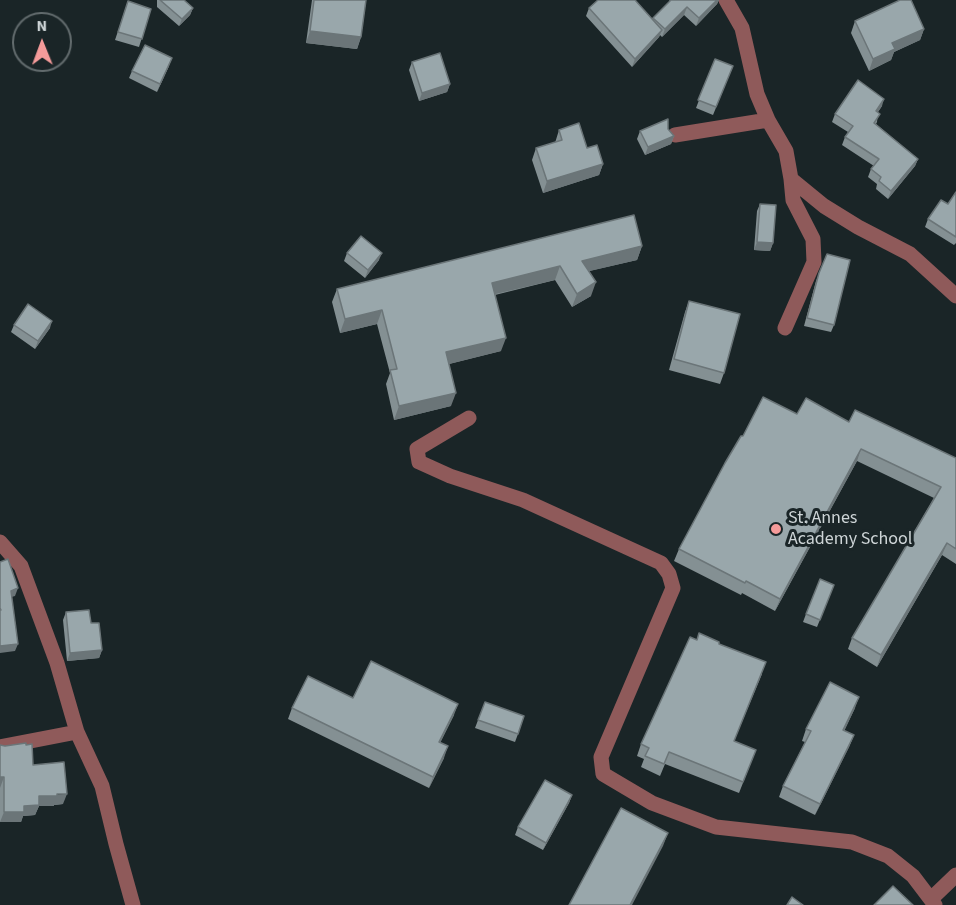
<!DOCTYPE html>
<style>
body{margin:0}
#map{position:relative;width:956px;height:905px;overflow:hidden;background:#1a2527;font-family:"Source Sans 3",sans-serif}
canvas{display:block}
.north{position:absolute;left:12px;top:12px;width:60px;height:60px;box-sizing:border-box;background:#1a2527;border:2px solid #626b6d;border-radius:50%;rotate:359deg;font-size:16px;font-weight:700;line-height:24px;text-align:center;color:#ced5d7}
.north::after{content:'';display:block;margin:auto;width:21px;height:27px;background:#f59b9a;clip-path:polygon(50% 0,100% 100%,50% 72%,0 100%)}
</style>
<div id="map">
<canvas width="956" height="905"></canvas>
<div class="north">N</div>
</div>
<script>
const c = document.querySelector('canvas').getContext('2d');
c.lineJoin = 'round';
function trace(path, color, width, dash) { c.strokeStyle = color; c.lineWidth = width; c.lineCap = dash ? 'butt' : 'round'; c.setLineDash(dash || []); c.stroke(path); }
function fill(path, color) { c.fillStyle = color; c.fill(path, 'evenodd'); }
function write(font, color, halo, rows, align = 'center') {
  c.font = font + ' "Source Sans 3",sans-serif'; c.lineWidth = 6; c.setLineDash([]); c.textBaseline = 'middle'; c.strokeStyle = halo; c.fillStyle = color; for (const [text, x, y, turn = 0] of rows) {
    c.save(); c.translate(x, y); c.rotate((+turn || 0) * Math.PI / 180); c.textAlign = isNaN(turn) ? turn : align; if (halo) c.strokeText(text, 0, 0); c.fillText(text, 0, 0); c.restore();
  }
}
const minor = new Path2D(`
 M726 0 742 28 757 94 768 120 786 151 791 179 824 206 858 227 910 254 956 296
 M675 135 768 120
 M785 328 814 262 813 239 793 200 791 179
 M469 418 417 449 419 462 450 476 523 500 661 563 669 574 673 588 601 757 603 774 652 803 716 827 852 842 888 856 913 876 935 905
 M0 542 21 566 57 663 77 732 102 786 116 844 133 905
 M0 747 77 732
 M931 899 956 875`);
const wall = new Path2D(`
 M157 0H184L193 8 190 15 179 26 157 7Z
 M312 0H366L361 37 357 49 306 43Z
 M669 0H719L717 4 696 26 684 15 662 37 660 35 659 37 632 67 586 16 589 8 653 19 670 1Z
 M128 1 151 9 139 47 115 40Z
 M855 21 924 29 920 40 894 52 891 60 869 71 851 33Z
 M715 59 733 66 713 115 696 108Z
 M412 62 450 84 447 92 419 101 409 70Z
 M169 66 157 92 129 78 132 71Z
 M882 106 878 112 877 122 876 124 918 159 915 166 888 199 876 189 877 184 868 177 871 169 874 166 842 145 845 137 848 132 832 122 835 114Z
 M668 129 674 136 671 144 645 155 637 139 640 131Z
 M559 130 587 148 603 164 599 175 543 193 532 160 536 148 555 143Z
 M956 192V243L954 245 925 227 928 219 948 204Z
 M760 204 773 243 770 251 754 250 757 211Z
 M642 246 637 260 589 271 591 296 572 307 555 280 495 295 501 351 449 364 451 406 394 420 386 384 390 373 377 324 340 333 332 302 337 289Z
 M347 253 379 260 365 278 344 261Z
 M827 254 834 325 831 332 804 326 816 281Z
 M689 301 724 373 720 384 669 370 685 312Z
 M14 325 50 328 35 349 11 332Z
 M797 414 849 422 956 458V564L942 555 877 667 848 649 852 638 934 498 857 461 775 611 742 593 741 595 674 561 679 549 743 436Z
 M831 593 817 627 803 622 806 614Z
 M66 612 91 623 102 650 99 658 67 661 63 620Z
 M697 640 719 644 762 674 734 741 756 750 739 793 665 764 660 776 641 767 644 759 637 756 641 744Z
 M353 698 454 715 440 743 444 758 429 788 288 719 292 708Z
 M485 702 518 734 515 742 475 728Z
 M855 708 844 731 854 735 849 747 815 815 779 797 783 786 805 742 802 741 806 729Z
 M0 745 33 765 63 804 54 805V806H39L35 815 23 816 21 822H0Z
 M572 795 569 803 543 850 515 835 518 827Z`);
const shadedWall = new Path2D(`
 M717 0H719L717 4 696 26 699 18Z
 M687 7 684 15 662 37 665 29Z
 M193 8 190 15 179 26 182 19Z
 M924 29 920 40 894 52 891 60 869 71 873 59 892 43Z
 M662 30 659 37 632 67 635 59Z
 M310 31 361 37 357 49 306 43Z
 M172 58 169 66 157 92 160 84Z
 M450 84 447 92 419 101 422 93Z
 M884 99 882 106 873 119 876 111Z
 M674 136 671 144 645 155 648 147Z
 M918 159 915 166 888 199 891 191Z
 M603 164 599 175 543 193 547 181Z
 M757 242 773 243 770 251 754 250Z
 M642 246 637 260 577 274 582 261Z
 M382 253 379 260 365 278 368 270Z
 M560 266 555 280 487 296 492 283Z
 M596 282 591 296 572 307 577 294Z
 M382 310 377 324 340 333 345 319Z
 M52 321 50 328 35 349 38 341Z
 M506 338 501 351 441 366 446 352Z
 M456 393 451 406 394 420 399 406Z
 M861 449 857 461 775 611 780 599Z
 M947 543 942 555 877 667 881 655Z
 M18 588 15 596 8 598 11 591Z
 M18 644 15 651 0 653V646Z
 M102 650 99 658 67 661 70 653Z
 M859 697 855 708 839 742 843 730Z
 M458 704 454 715 435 753 439 742Z
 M854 735 849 747 815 815 820 804Z
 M448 746 444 758 429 788 433 777Z
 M0 777H4L0 788Z
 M67 794 63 804 54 805V806H39L35 815 23 816 21 822H0L4 812 24 806 39 796Z
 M572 795 569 803 543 850 546 843Z
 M668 833 663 846 632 905H630Z`);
const building = new Path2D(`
 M160 0H184L193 8 182 19Z
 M314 0H366L361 37 310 31Z
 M598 0H635L662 30 635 59 589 8Z
 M671 0H717L699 18 687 7 665 29 653 18Z
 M900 0H911L924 29 892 43 895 49 873 59 855 21Z
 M128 1 151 9 142 39 118 32Z
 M145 45 172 58 160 84 132 71Z
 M440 53 450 84 422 93 412 62Z
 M715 59 733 66 716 107 698 100Z
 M858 80 884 99 876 111 880 114 874 123 918 159 891 191 879 181 881 177 871 169 879 159 845 137 853 126 835 114Z
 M668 119V129L674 136 648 147 640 131Z
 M579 123 587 148 597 145 603 164 547 181 536 148 562 140 559 130Z
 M956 192V237L928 219 941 200 948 204Z
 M760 204 776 205 773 243 757 242Z
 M634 215 642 246 582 261 596 282 577 294 560 266 492 283 506 338 446 352 456 393 399 406 390 370 397 369 382 310 345 319 337 289Z
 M361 236 382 253 368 270 347 253Z
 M827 254 850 260 834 325 807 318 819 273Z
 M689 301 740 314 724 373 674 359Z
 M28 304 52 321 38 341 14 325Z
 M763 397 797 414 806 398 849 422 855 410 956 458V549L947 543 881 655 852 638 941 487 861 449 780 599 746 581 745 583 679 549 725 463 741 436H743Z
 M8 559 18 588 11 591 18 644 0 646V610H1L0 608V562Z
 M820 579 834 585 820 620 806 614Z
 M89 610 91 623H99L102 650 70 653 66 612Z
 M699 633 719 642V644L766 662 734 741 756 750 743 782 669 752 664 764 645 756 649 748 641 744 690 637 697 640Z
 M371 661 458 704 439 742 448 746 433 777 292 708 308 676 353 698Z
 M830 682 859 697 843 730 854 735 820 804 783 786 811 731 806 729Z
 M485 702 524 716 518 734 478 720Z
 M26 743V745L32 744 33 765 64 762 67 794H57V796H39V805L24 806V812H4V777H0V745L5 746Z
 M545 780 572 795 546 843 518 827Z
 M621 808 668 833 630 905H569Z
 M893 886 913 905H874Z
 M792 897 803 905H787Z`);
const markers = [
 [776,529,6,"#f59b9a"]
];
const poiNames = [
 ["St. Annes",788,519],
 ["Academy School",788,540]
];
trace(minor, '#8f5a5a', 15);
fill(wall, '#849093');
fill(shadedWall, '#6b7578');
fill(building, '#99a7ab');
trace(building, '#6b7578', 1.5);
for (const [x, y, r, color] of markers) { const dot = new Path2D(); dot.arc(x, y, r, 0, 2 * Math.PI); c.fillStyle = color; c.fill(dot); trace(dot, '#1a2527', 2); }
write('18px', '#ced5d7', '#1a2527', poiNames, 'left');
</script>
